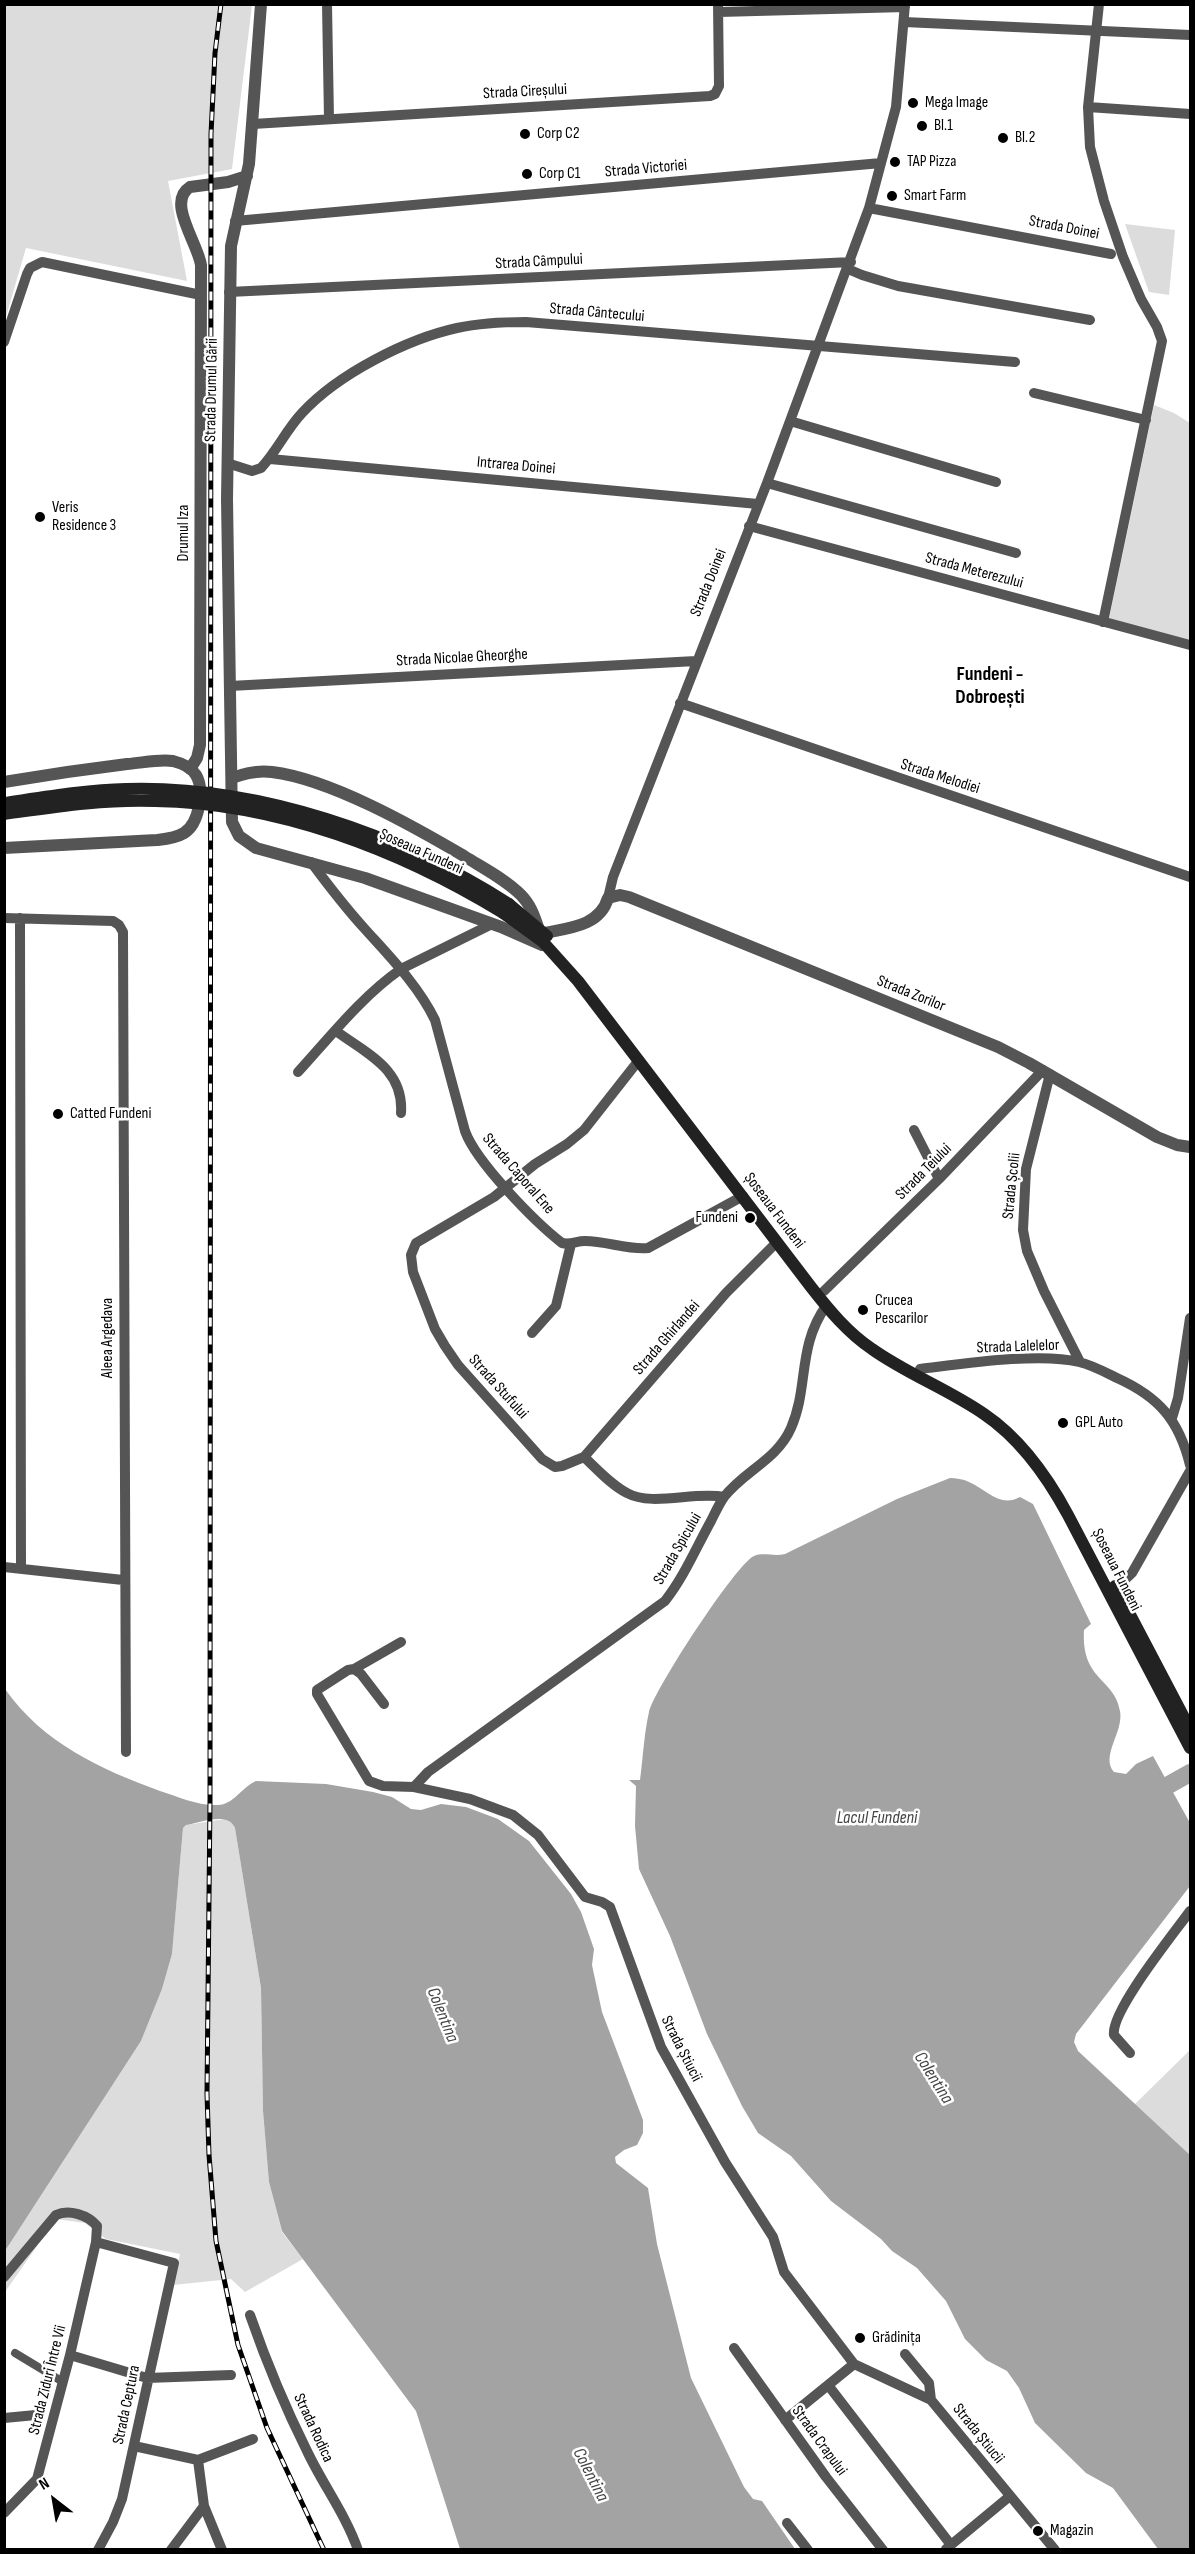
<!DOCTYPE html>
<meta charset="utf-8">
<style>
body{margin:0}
#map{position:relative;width:1195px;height:2554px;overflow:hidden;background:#fff;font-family:"Sofia Sans Condensed",sans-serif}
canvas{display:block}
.frame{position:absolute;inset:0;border:6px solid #000;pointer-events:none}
.north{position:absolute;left:24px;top:2470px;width:60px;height:60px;-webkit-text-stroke:4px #fff;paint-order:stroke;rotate:329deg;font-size:16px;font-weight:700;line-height:24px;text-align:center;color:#000}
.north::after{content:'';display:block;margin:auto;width:21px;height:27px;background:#000;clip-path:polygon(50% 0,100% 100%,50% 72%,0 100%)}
</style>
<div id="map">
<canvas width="1195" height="2554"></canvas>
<div class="frame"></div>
<div class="north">N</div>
</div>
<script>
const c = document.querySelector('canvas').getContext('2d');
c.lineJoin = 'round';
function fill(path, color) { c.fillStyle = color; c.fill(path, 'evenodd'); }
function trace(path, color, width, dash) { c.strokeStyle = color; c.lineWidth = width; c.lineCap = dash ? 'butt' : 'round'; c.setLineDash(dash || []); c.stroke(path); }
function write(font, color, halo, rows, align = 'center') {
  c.font = font + ' "Sofia Sans Condensed",sans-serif'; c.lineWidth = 5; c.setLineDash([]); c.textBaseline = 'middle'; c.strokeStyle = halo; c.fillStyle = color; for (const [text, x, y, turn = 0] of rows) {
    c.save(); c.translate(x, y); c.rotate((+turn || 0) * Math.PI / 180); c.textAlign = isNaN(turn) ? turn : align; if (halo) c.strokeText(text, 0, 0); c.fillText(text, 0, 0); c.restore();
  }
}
const green = new Path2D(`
 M5 4 252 5 232 169 168 181 187 281 26 248 5 320Z
 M1125 224 1175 230 1169 295 1149 292Z
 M1154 405 1174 413 1190 423V640L1109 619Z
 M225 1819 233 1824 235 1828 261 1988 263 2111 269 2182 282 2232 303 2259 245 2292 231 2279 173 2285 180 2254 106 2239 85 2223 56 2219 5 2292V2251L141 2041 162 1989 172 1954 183 1828 186 1825Z
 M1190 2050V2155L1135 2104Z`);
const water = new Path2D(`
 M950 1478C956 1478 963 1479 969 1482 987 1490 1000 1508 1020 1497L1033 1504 1091 1624 1084 1630C1081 1681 1114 1677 1120 1711 1124 1732 1100 1756 1114 1772L1126 1774 1136 1764 1153 1756 1190 1823V1886L1076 2034 1074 2042 1078 2051 1190 2155V2549H1158L1113 2488 1086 2473 1035 2423 1019 2388 1007 2371 986 2360 965 2339 946 2301 917 2268 892 2251 881 2239 831 2201 791 2156 758 2133 742 2106 707 2034 670 1936 639 1869 635 1826 636 1786 629 1780H640C643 1758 644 1734 649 1712 654 1690 736 1564 754 1556 764 1552 774 1557 785 1554L897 1499Z
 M5 1689C43 1743 100 1769 160 1791 179 1797 198 1806 218 1805 233 1805 242 1787 256 1781L326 1784 373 1792 392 1797 411 1809 421 1810 441 1804 466 1807 498 1819 529 1841 571 1894 581 1912 594 1949 592 1965 602 2012 643 2120V2133L637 2145 624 2150 615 2157 616 2163 648 2188 657 2244 691 2378 744 2487 753 2499 762 2501 795 2549H460L416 2411 282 2231 269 2182 263 2111 261 1988 235 1828C228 1811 200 1823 186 1825L183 1828 172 1954 162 1989 141 2041 5 2251Z`);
const river = new Path2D(`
 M1149 1796 1190 1773`);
const pedestrian = new Path2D(`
 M15 2353 63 2382`);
const minor = new Path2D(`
 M327 4 329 119
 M1099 4 1088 107 1090 147 1104 201 1123 257 1141 299 1157 327 1162 341 1103 622
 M719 12 905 7
 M904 22 1190 35
 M1088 107 1190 114
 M253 124 710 96 715 94 719 86 718 4
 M869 208 1111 254
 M235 221 881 163
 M848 269 862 275 898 286 1090 320
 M229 292 851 262
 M4 342 27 274 30 268 42 262 201 295
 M1034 393 1146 420
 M790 421 996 482
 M270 459 758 504
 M227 463 252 471 261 468C277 451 286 430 302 413 338 374 407 339 457 328 480 323 503 322 526 322L1015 362
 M767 483 1016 553
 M749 526 1190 645
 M230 686 696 661
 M680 703 1190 877
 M311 862C328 885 345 907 364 928 389 956 418 985 435 1020L465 1131C476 1162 535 1222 562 1243 571 1245 576 1241 585 1241 607 1241 627 1250 648 1248L743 1196
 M608 898 613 877 767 483 869 208 896 107 905 4
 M4 918 113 921 119 925 123 932 126 1752
 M20 918 21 1568
 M336 1031C367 1054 404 1069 401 1113
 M639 1060 584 1130 567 1144 535 1164 494 1197 416 1243 411 1255 413 1272 435 1329 445 1346 458 1365 542 1459 555 1467 562 1466 584 1457 726 1293 777 1242
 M298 1072C330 1037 361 997 401 969L492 924
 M1050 1074 1026 1169 1023 1230 1027 1251 1044 1291 1080 1362
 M914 1130 939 1179
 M824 1291 939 1179 1043 1070
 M532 1333 556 1306 571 1244
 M920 1369C962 1364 1039 1352 1079 1362 1092 1365 1105 1372 1117 1378 1159 1397 1179 1420 1190 1465
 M1172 1418 1178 1398 1190 1318
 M584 1457C597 1469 611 1485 627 1493 652 1507 695 1491 724 1497
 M4 1567 123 1580
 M1110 1594 1132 1573 1190 1471
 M354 1669 401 1642
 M384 1704 361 1674 354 1669 348 1670 317 1690V1694L369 1781 383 1786 414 1787 470 1799 513 1815 538 1835 585 1897 602 1902 610 1907 661 2047 725 2162 773 2237 784 2272 854 2364 931 2400 1055 2550
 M414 1787 428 1772 665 1601C684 1577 696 1548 711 1521 715 1513 719 1504 724 1497 744 1471 777 1460 791 1428 809 1387 797 1347 826 1306
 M1130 2053 1114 2035C1110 2012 1175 1932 1190 1911
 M96 2242 174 2263 122 2499 113 2522 98 2550
 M4 2277 56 2215C69 2209 88 2215 97 2226L96 2242 70 2355 37 2479 4 2513
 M250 2315C266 2361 285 2407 307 2451 323 2485 346 2515 358 2550
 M734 2348 826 2477 883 2550
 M905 2354 929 2383 931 2400
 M70 2355 147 2378 231 2375
 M828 2385 951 2545
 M4 2418 36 2415
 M785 2420 854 2364
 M134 2446 198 2460 253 2439
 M198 2460 204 2506 222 2550
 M787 2523 808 2550
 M946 2549 1010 2496
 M171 2550 204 2506`);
const tertiary = new Path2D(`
 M261 4 249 164 231 246 227 499 232 822 239 836 256 848 365 878 501 927 542 945
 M190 769 197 758 200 745 201 265C198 243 166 202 190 187L228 182 247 176
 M232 778C245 773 258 770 272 772 330 779 413 826 464 856 483 868 505 879 521 895 530 904 534 915 538 927
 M4 782C45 775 86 769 127 764 142 763 158 759 173 761 181 763 191 767 196 775 205 790 199 824 184 833 176 838 166 839 157 840L4 848
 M544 933C569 928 600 926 608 898L620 895 629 897 998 1047 1029 1063 1157 1137 1177 1145 1190 1147`);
const secondary = new Path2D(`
 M509 904 547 936
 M503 913 543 942 578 981 811 1287C829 1310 848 1333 872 1349 907 1374 948 1389 984 1414 1021 1439 1047 1476 1068 1515L1190 1748
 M1115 1586 1190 1729`);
const rail = new Path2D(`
 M221 4 215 53 211 134 210 1800 207 2094 209 2155 216 2241 238 2345 267 2428 324 2550`);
const secondaryBridge = new Path2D(`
 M4 803C45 797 86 790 126 789 257 785 400 834 509 904
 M4 814C54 807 104 799 155 801 278 803 400 850 503 913`);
const markers = [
 [913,103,6,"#000"],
 [922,126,6,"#000"],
 [525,134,6,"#000"],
 [1003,138,6,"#000"],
 [895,162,6,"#000"],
 [527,174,6,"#000"],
 [892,196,6,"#000"],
 [40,517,6,"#000"],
 [58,1114,6,"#000"],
 [750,1218,6,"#000"],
 [863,1310,6,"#000"],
 [1063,1423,6,"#000"],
 [860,2338,6,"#000"],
 [1038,2531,6,"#000"]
];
const streetNames = [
 ["Strada Cireșului",525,92,-3],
 ["Strada Victoriei",646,169,-5],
 ["Strada Doinei",1064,228,11],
 ["Strada Câmpului",539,262,-3],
 ["Strada Cântecului",597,313,5],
 ["Strada Drumul Gării",212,390,-89],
 ["Intrarea Doinei",516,466,5],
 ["Drumul Iza",184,533,-90],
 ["Strada Meterezului",974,571,15],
 ["Strada Doinei",709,583,-68],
 ["Strada Nicolae Gheorghe",462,658,-3],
 ["Strada Melodiei",940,777,18],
 ["Șoseaua Fundeni",421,852,24],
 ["Strada Zorilor",911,994,22],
 ["Strada Teiului",924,1172,-45],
 ["Strada Caporal Ene",518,1174,49],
 ["Strada Școlii",1012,1186,-84],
 ["Șoseaua Fundeni",774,1211,53],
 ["Aleea Argedava",108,1338,-90],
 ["Strada Ghirlandei",667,1338,-49],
 ["Strada Lalelelor",1018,1347,-2],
 ["Strada Stufului",498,1387,48],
 ["Strada Spicului",678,1549,-60],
 ["Șoseaua Fundeni",1116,1570,63],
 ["Strada Știucii",681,2049,63],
 ["Strada Ziduri Între Vii",48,2380,-76],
 ["Strada Ceptura",127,2405,-78],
 ["Strada Rodica",313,2428,65],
 ["Strada Știucii",978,2434,51],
 ["Strada Crapului",819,2441,54]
];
const poiNames = [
 ["Mega Image",925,103],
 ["Bl.1",934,126],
 ["Corp C2",537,134],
 ["Bl.2",1015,138],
 ["TAP Pizza",907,162],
 ["Corp C1",539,174],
 ["Smart Farm",904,196],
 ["Veris",52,508],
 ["Residence 3",52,526],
 ["Catted Fundeni",70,1114],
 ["Fundeni",738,1218,"right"],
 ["Crucea",875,1301],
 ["Pescarilor",875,1319],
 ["GPL Auto",1075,1423],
 ["Grădinița",872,2338],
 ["Magazin",1050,2531]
];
const waterNames = [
 ["Lacul Fundeni",877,1818],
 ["Colentina",442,2015,68],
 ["Colentina",933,2078,58],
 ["Colentina",590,2475,63]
];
const quarterNames = [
 ["Fundeni -",990,675],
 ["Dobroești",990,698]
];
fill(green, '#dcdcdc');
fill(water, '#a3a3a3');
trace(river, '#a3a3a3', 18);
trace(pedestrian, '#555', 8);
trace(minor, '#555', 10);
trace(tertiary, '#555', 12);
trace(secondary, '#222', 12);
trace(rail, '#000', 5);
trace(rail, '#fff', 3, [9]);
trace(secondaryBridge, '#222', 12);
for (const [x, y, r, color] of markers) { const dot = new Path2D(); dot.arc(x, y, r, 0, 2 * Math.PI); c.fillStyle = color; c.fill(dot); trace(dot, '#fff', 2); }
write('16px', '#000', '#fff', streetNames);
write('16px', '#000', '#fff', poiNames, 'left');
write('italic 18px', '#444', '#fff', waterNames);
write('bold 20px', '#000', '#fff', quarterNames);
</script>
